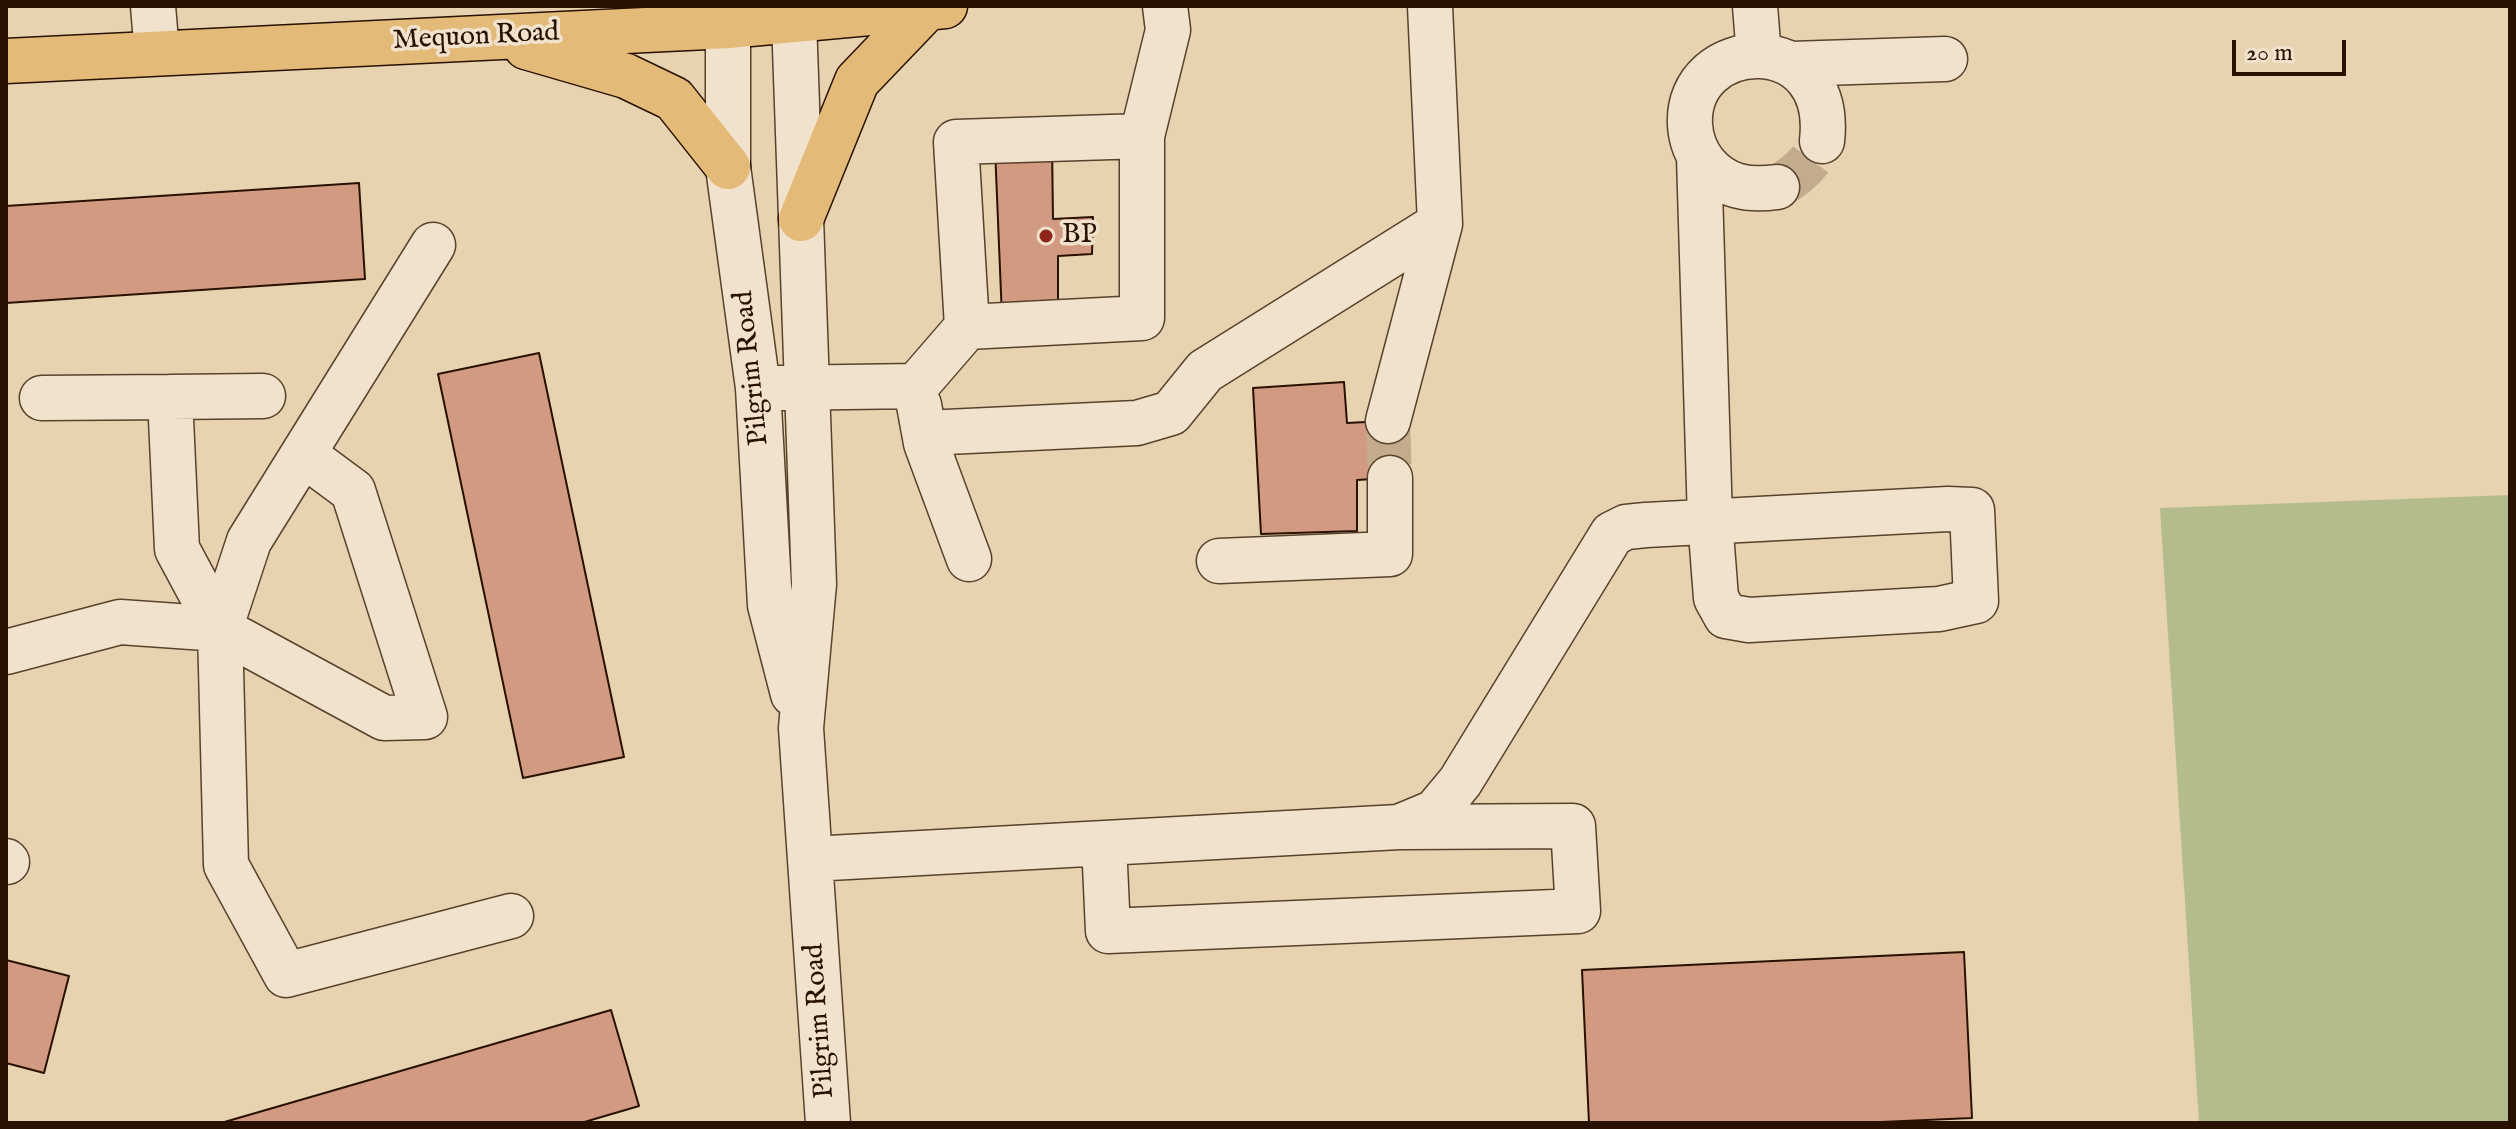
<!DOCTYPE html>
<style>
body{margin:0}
#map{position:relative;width:2516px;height:1129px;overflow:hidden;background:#e8d3b0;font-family:"IM FELL English",serif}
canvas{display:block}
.frame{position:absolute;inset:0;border:8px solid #281100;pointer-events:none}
.scale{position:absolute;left:2232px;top:40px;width:114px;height:36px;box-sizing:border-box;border:4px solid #281100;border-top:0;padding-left:10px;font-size:24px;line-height:28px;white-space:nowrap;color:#281100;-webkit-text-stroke:6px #f0e2cc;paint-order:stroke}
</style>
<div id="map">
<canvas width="2516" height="1129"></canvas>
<div class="frame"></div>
<div class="scale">20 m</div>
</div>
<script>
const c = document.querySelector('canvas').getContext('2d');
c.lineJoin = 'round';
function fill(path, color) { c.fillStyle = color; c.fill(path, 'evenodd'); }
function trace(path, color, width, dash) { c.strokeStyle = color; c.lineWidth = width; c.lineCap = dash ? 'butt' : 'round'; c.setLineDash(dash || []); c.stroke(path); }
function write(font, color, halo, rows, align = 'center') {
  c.font = font + ' "IM FELL English",serif'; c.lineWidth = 7; c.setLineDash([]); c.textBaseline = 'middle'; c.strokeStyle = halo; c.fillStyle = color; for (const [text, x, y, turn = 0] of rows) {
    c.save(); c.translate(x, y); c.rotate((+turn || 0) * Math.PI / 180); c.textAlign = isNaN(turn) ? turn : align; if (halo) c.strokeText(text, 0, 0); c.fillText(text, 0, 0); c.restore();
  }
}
const green = new Path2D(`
 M2510 495V1123H2199L2160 508Z`);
const building = new Path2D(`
 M1052 145 1053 219 1093 217 1092 254 1058 256V315L1002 318 995 148Z
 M359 183 365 279 6 303V206Z
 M539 353 624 757 523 778 438 374Z
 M1344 382 1347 423 1404 420 1407 477 1357 480V531L1261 534 1253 388Z
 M1964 952 1972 1118 1858 1123H1589L1582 970Z
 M6 960 69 976 44 1073 6 1063Z
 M611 1010 639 1106 581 1123H221Z`);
const minorTunnel = new Path2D(`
 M1777 187C1799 175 1810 164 1822 141
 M1388 421 1390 478`);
const minor = new Path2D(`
 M153 6 157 53
 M1755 6 1759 56
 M794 20 814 584 801 728 828 1123
 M728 26V167L758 388 770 605 793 694
 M1791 64 1945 59
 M1777 187C1748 191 1724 187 1705 164 1696 153 1691 140 1690 125 1685 35 1835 26 1822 141
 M433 245 249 541 220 629 226 865 286 975 511 916
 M967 327 1142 318V136L1168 30 1165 6
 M777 388 916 386 967 327 956 142 1142 136
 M170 397 263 396
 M42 398 170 397 177 549 220 629 384 718 425 717 353 491 303 454
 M919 405 926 443 969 559
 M1388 421 1440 224 1430 6
 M925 433 1137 423 1171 413 1205 371 1440 224
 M1219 561 1390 554V478
 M6 652 120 622 220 629
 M1104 843 1108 931 1578 911 1573 826 1403 827
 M811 859 1399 827 1435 812 1460 782 1612 534 1626 527 1646 525 1948 509 1972 510 1976 601 1939 609 1749 620 1726 616 1716 598 1710 520 1699 157
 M6 861 7 862`);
const major = new Path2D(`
 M526 47 626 76 674 99 728 167
 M6 61 728 26 945 6
 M801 219 857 81 927 8`);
const markers = [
 [1046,236,8,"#8f2418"]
];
const streetNames = [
 ["Mequon Road",476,38,-3],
 ["Pilgrim Road",753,368,-96],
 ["Pilgrim Road",821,1021,-94]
];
const poiNames = [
 ["BP",1062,236]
];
fill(green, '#b5bc8c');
fill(building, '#d39a82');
trace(building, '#281100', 2);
trace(minorTunnel, '#c2ac8d', 44, [44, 22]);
trace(minor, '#58422c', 47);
trace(major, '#281100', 47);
trace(minor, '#f0e2cc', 44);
trace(major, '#e4ba78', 44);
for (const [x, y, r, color] of markers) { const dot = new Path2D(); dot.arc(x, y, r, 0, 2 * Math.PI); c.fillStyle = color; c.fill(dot); trace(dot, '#f0e2cc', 3); }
write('28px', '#281100', '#f0e2cc', streetNames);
write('28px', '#281100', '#f0e2cc', poiNames, 'left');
</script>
